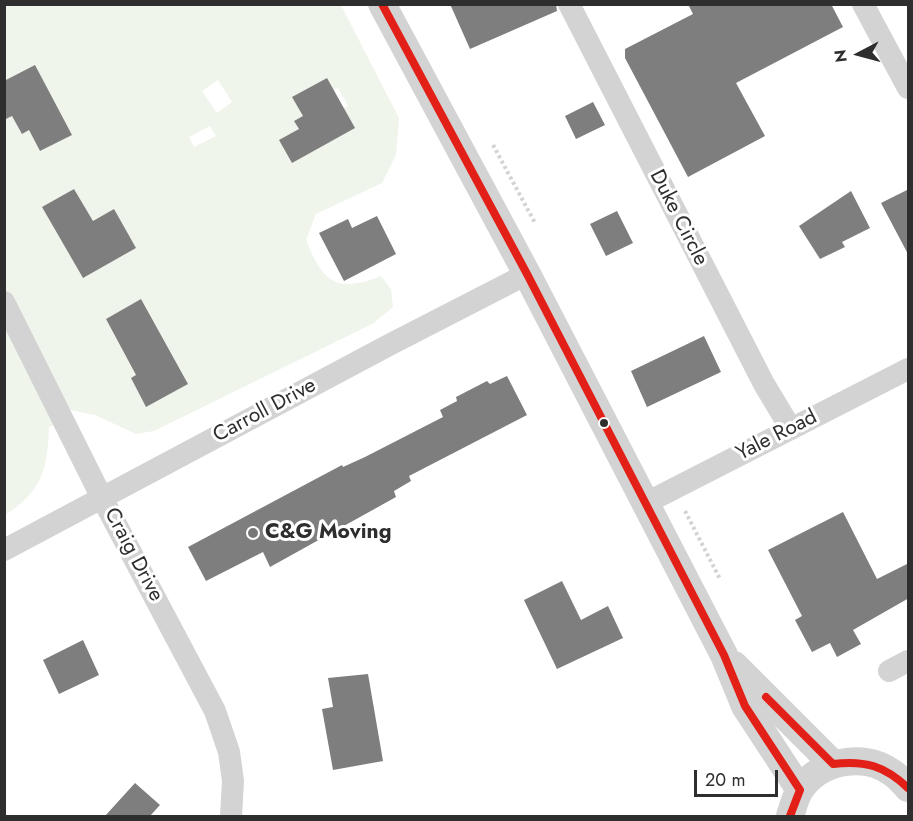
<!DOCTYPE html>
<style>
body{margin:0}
#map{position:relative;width:913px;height:821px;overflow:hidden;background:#fff;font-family:Jost,sans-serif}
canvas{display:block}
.frame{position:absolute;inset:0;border:6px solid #2e2e2e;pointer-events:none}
.north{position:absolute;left:829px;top:24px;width:60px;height:60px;-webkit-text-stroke:4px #fff;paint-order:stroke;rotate:264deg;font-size:16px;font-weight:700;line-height:24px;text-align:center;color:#2e2e2e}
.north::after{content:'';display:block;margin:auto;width:21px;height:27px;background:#2e2e2e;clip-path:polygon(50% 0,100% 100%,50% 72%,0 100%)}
.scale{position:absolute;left:694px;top:770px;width:84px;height:27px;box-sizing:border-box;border:3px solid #2e2e2e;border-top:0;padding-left:8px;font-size:18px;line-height:21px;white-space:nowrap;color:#2e2e2e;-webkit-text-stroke:4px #fff;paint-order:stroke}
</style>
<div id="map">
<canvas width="913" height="821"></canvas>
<div class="frame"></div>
<div class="north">N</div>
<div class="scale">20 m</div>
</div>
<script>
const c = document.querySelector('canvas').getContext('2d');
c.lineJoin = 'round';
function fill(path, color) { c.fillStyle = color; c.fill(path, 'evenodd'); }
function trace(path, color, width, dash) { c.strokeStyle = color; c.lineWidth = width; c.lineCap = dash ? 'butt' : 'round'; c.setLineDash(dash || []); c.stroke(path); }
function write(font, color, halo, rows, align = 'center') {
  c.font = font + ' Jost,sans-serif'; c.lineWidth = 6; c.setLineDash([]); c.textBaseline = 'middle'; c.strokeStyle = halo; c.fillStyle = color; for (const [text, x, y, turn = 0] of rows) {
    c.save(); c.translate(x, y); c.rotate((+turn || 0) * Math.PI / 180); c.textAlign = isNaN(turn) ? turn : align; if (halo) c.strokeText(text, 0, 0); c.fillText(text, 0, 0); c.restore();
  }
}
const green = new Path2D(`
 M5 5H341L399 118 396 155 382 183 316 214 306 240C323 282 336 294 381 276L391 289 393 307 374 323 154 431 136 434 95 415 70 410 49 428C47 471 42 491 5 515V120L12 116 29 130 40 151 71 135 5 81ZM327 78 333 90 338 88 348 106 299 129 294 121 303 116 293 97ZM218 80 232 102 217 113 202 91ZM210 126 216 136 194 147 189 137ZM74 189 93 221 136 248 83 278 43 207ZM141 299 188 384 146 407 131 378 136 375 106 319Z`);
const building = new Path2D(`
 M450 4H556L557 11 470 49Z
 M688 4H831L843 27 736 83 765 136 688 177 625 58V49L693 14Z
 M35 65 72 135 40 151 29 130 22 134 12 116 4 120V81Z
 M327 78 355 128 292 163 279 140 299 129 294 121 303 116 292 97Z
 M593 102 605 125 576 139 565 116Z
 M74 189 93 221 114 209 136 248 83 278 42 207Z
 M909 189V256L881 203Z
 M851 191 870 228 842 242 845 247 820 259 799 226Z
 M617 211 633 243 606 256 590 224Z
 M377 216 396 254 344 281 319 233 348 219 352 228Z
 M141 299 188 384 146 407 131 378 136 375 106 319Z
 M704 336 721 372 647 407 631 371Z
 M507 376 527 415 409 476 411 481 394 491 396 497 270 567 263 552 206 581 188 547 342 465 343 467 365 457 443 417 440 410 457 401 456 397 487 381 490 384Z
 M843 512 877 579 909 563V598L853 630 861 644 837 657 830 643 812 652 795 620 802 616 768 550Z
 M562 581 581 620 608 606 623 638 557 669 524 600Z
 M83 640 99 675 59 694 43 660Z
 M368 674 383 761 333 770 322 709 333 707 328 678Z
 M135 783 160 805 150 816H105Z`);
const path = new Path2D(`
 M493 145 535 223
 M685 511 720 579`);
const minor = new Path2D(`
 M569 4 764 384 791 429
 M863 4 908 88
 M4 302 102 498 215 711 229 752 233 781 231 816
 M646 503 908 369
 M4 550 389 345 527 274
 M889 671 908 661`);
const tertiary = new Path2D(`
 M382 4 527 274 724 655 745 706 800 790
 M734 665 833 764
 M790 816C793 808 795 797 800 790 819 761 863 752 891 772 898 776 903 783 908 788`);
const bus1 = new Path2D(`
 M382 4 527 274 724 655 745 706 800 790 790 816
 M766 697 833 764C865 760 885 766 908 788`);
const markers = [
 [604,423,5,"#2e2e2e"],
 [253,533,6,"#777"]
];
const streetNames = [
 ["Duke Circle",678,218,63],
 ["Carroll Drive",265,411,-28],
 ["Yale Road",777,436,-27],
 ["Craig Drive",133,555,62]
];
const poiNames = [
 ["C&G Moving",265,533]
];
fill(green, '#f0f5eb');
fill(building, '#7e7e7e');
trace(path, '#d3d3d3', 4, [3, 3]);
trace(minor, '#d3d3d3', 22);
trace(tertiary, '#d3d3d3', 28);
trace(bus1, '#e32017', 8);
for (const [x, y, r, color] of markers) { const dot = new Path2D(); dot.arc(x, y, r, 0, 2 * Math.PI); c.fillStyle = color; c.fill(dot); trace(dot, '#fff', 2); }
write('21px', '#2e2e2e', '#fff', streetNames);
write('bold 21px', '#2e2e2e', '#fff', poiNames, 'left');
</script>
